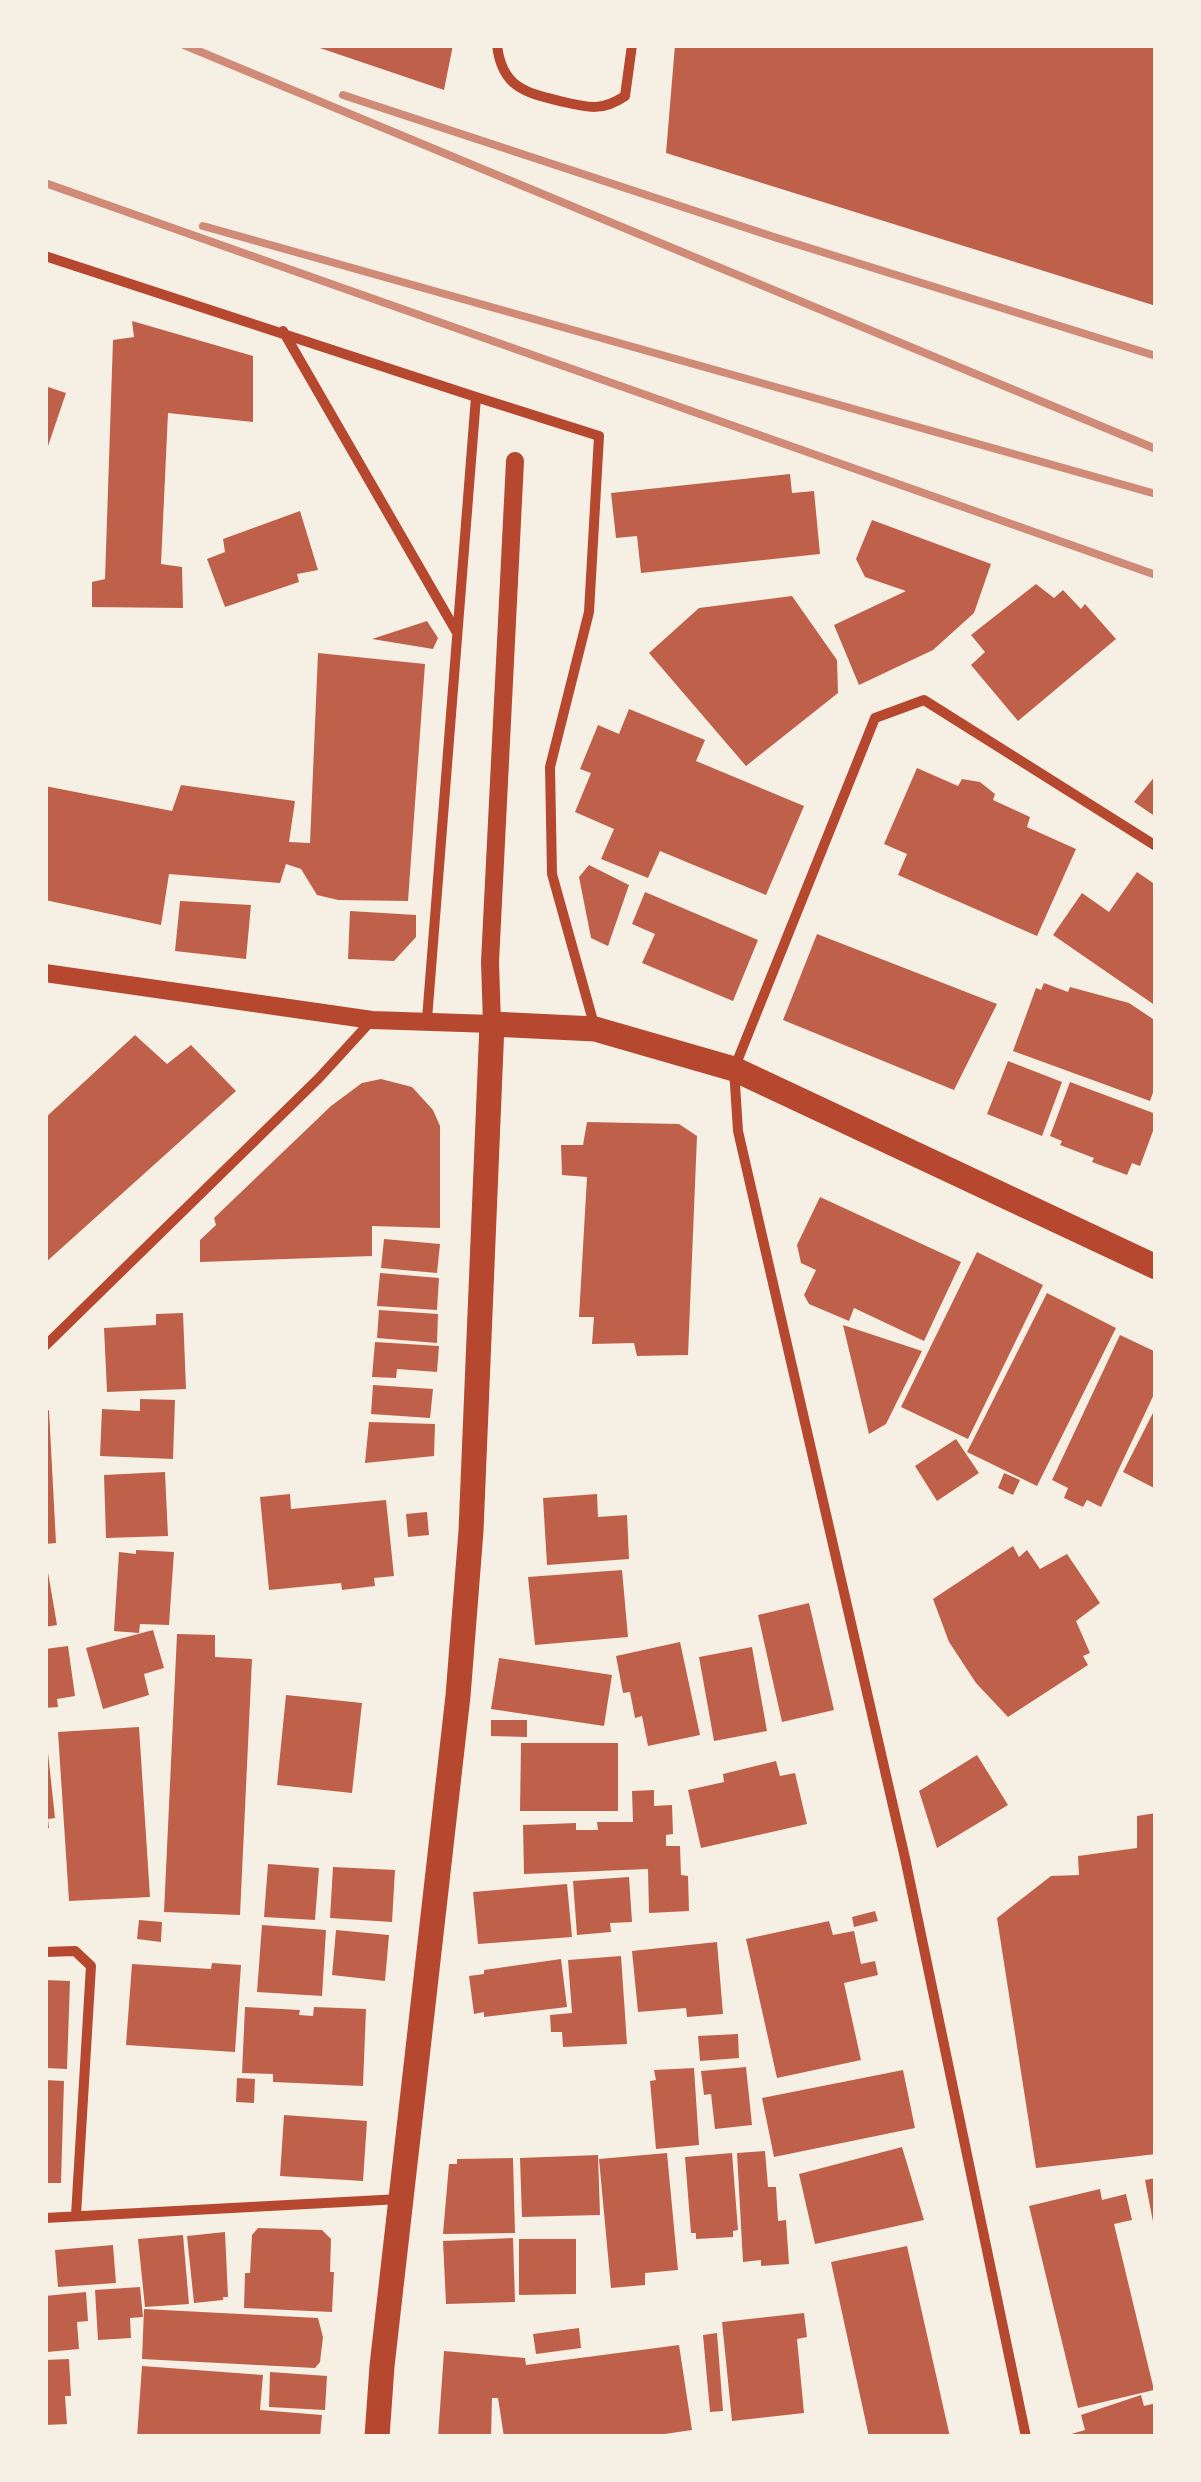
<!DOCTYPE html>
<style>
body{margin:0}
#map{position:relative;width:1201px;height:2482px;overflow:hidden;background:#f6efe4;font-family:"Playfair Display",serif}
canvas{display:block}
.frame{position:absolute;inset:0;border:48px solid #f6efe4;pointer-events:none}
</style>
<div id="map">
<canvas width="1201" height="2482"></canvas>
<div class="frame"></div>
</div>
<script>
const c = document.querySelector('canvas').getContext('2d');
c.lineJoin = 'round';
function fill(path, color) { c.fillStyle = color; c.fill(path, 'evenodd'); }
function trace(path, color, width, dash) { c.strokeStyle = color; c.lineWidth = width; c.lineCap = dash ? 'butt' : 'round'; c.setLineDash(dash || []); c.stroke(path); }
const building = new Path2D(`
 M311 45H453L444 90Z
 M675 45H1156V306L666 153Z
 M132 321 253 356V422L168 413 161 564 182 567 183 608 92 607V582L105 579 113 340 134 337Z
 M45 386 66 393 46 452H45Z
 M790 474 792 493 814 491 820 554 641 573 637 536 616 538 611 493Z
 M300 511 318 570 297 574 299 582 225 607 207 559 225 552 223 539Z
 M872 520 991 564 974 613 933 650 859 685 834 625 906 591 865 577 856 559Z
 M1036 584 1054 598 1063 590 1081 609 1085 604 1116 639 1018 721 971 665 985 652 971 635Z
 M792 596 837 660 838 693 746 766 649 653 699 608Z
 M427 621 438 638 433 649 372 639Z
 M318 653 425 664 408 901 338 900 317 895 301 869 286 864 280 883 169 874 161 925 45 900V786L172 811 181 785 295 801 289 842 310 843Z
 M629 709 705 740 696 761 804 806 766 895 660 851 648 878 601 859 614 829 575 812 591 773 580 769 598 725 619 734Z
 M917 768 958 786 962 779 980 782 995 794 993 800 1030 817 1027 827 1076 849 1037 936 898 875 907 854 884 844Z
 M1156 775V817L1134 802Z
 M589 865 629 885 608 946 591 938 579 877Z
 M1137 872 1156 885V1006L1053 935 1082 893 1109 912Z
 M645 892 758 940 733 1001 642 963 655 934 632 924Z
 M180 901 251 905 246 959 175 951Z
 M350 911 416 915V937L394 961 348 959Z
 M817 934 997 1004 954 1090 783 1020Z
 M1044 983 1068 992 1070 987 1129 1003 1156 1021V1084L1150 1101 1013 1051 1036 988 1041 990Z
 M135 1035 167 1064 191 1045 236 1091 45 1263V1118Z
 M1008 1061 1062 1082 1042 1136 987 1114Z
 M381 1079 412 1087 433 1110 440 1126V1228L372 1226V1256L200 1262V1240L216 1225 214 1218 331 1106 362 1083Z
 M1070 1082 1156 1114V1123L1140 1166 1132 1163 1127 1175 1092 1162 1094 1158 1060 1145 1062 1141 1050 1136Z
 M587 1122 679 1124 697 1136 688 1355 637 1356 634 1343 592 1344 594 1317H579L587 1177 562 1175 561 1145H583Z
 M820 1197 961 1262 924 1341 854 1308 849 1321 809 1304 804 1295 816 1270 801 1263 797 1245Z
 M384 1239 440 1244 437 1273 381 1268Z
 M977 1252 1043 1285 968 1439 901 1407Z
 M380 1273 439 1278 437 1310 377 1306Z
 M1047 1293 1116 1328 1037 1486 967 1452Z
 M379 1310 438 1314 437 1343 377 1338Z
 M183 1313 186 1389 107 1392 104 1328 156 1325V1314Z
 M843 1325 922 1351 886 1424 869 1434Z
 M1120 1335 1156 1352V1390L1101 1507 1087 1500 1083 1507 1064 1498 1068 1488 1052 1480Z
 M375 1342 439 1346 437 1372 397 1369 396 1378 372 1377Z
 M373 1385 433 1389 430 1418 371 1414Z
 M140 1399 175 1400 173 1459 100 1456 102 1409 140 1411Z
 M1156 1407V1489L1123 1472Z
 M49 1410 56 1543 45 1544V1412Z
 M369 1422 435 1424 434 1456 365 1463Z
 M956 1439 979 1473 937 1501 915 1466Z
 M165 1472 168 1536 106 1538 104 1475Z
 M1004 1473 1020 1480 1013 1495 998 1488Z
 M290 1494 291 1509 386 1500 394 1576 374 1578 375 1586 342 1590 341 1583 269 1590 260 1497Z
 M597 1494 598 1517 627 1515 629 1559 547 1565 543 1498Z
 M427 1512 429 1535 408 1537 406 1514Z
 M1013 1546 1019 1557 1027 1550 1040 1569 1067 1554 1100 1603 1076 1621 1090 1653 1083 1656 1088 1665 1008 1717 976 1683 949 1642 933 1599Z
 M136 1550 174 1552 169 1625 140 1624 139 1633 114 1631 119 1552 136 1554Z
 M45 1555 57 1625 45 1627Z
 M622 1570 628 1637 535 1645 528 1577Z
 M809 1603 834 1710 782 1722 758 1615Z
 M153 1630 164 1668 144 1674 149 1695 103 1709 86 1648Z
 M177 1634 215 1635V1657L252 1659 240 1915 164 1912Z
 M680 1642 700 1735 648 1746 642 1716 635 1718 630 1692 623 1693 616 1656Z
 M68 1646 75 1696 57 1699 58 1707 45 1708V1649Z
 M752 1647 767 1731 714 1741 699 1657Z
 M499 1658 612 1675 604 1726 491 1709Z
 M286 1695 362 1703 352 1793 277 1785Z
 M491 1720H527V1737L491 1736Z
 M139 1727 150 1897 69 1901 58 1732Z
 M521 1743H618V1811H520Z
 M45 1753H48L55 1818 48 1819 49 1828 45 1829Z
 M977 1755 1008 1805 937 1848 919 1791Z
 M776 1761 780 1776 795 1773 807 1824 701 1848 688 1790 724 1782 723 1774Z
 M654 1790V1806L672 1805 673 1834 666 1835V1846H680L681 1875 688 1876 689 1911 649 1913 648 1869 524 1874 523 1825 576 1823V1830H598L597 1822H633L632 1791Z
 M1156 1813V2154L1036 2168 997 1918 1051 1876 1079 1875 1078 1856 1137 1848V1816Z
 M268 1864 319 1868 315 1920 264 1917Z
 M333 1867 395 1870 392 1922 330 1918Z
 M629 1877 632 1922 610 1923 611 1932 577 1935 573 1881Z
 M567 1884 572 1937 478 1944 473 1892Z
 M875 1911 878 1921 854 1927 852 1917Z
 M139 1920 162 1922 161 1942 137 1939Z
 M829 1921 833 1935 854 1931 861 1964 875 1961 878 1975 844 1983 861 2060 777 2078 746 1939Z
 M262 1925 326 1930 322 1996 257 1992Z
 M336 1930 389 1935 385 1981 332 1975Z
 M717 1942 723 2014 687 2017 686 2008 638 2012 632 1951Z
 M621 1956 627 2044 563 2047 562 2032H551L550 2015 572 2013 568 1960Z
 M561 1959 567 2007 484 2017V2012L474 2014 469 1976 484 1974V1970Z
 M212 1963 241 1965 235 2052 126 2045 132 1964 211 1969Z
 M45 1980 70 1981 67 2069 45 2068Z
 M245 2007 300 2010 299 2015 313 2016 314 2007 366 2009 363 2086 273 2082V2074L242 2073Z
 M738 2034 739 2058 700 2061 698 2036Z
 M746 2067 752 2125 715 2129 711 2094 704 2095 701 2071Z
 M694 2068 699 2145 656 2149 650 2081 656 2080 654 2070Z
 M903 2070 915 2128 774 2157 762 2098Z
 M237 2078 255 2079 254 2103 236 2102Z
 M45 2080 64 2081 61 2183H45Z
 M284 2115 367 2121 363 2181 280 2176Z
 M902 2147 924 2220 815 2244 799 2174Z
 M765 2151 768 2187H776L778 2221 786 2220 789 2264 761 2266V2260L743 2262 737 2153Z
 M667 2153 678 2270 645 2273V2285L611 2288 599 2159Z
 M732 2153 738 2230 733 2231V2237L696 2239V2233H691L685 2157Z
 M598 2155 600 2215 522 2217 520 2158Z
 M513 2158 515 2233 443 2234 449 2164H457V2159Z
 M1156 2178V2227H1154L1145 2180Z
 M1100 2189 1102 2200 1126 2194 1132 2220 1114 2224 1154 2390 1078 2408 1029 2206Z
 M258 2228 322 2230 331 2239 330 2272H334L332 2312 244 2308 245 2273H250L252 2235Z
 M225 2232 228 2297H223V2300L194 2303 187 2236Z
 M183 2235 189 2304 145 2307 138 2239Z
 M513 2238 515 2302 446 2304 443 2241Z
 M519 2239H576V2294L519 2295Z
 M113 2245 116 2283 58 2287 55 2250Z
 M907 2246 950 2437H869L831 2262Z
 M140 2287 143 2317 130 2318 131 2338 98 2340 95 2290Z
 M86 2292 88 2321 77 2322 79 2349 47 2352 45 2296Z
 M144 2309 318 2318 323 2337 320 2362 315 2368 142 2359Z
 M804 2313 807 2337 797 2339 804 2413 732 2421 722 2322Z
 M579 2328 581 2348 536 2354 533 2334Z
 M717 2333 723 2411 710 2412 703 2335Z
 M679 2345 692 2430 644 2437H504L498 2398H492L491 2437H438L444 2351 525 2358 526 2365Z
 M69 2359 71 2396H65L67 2424 45 2425V2360Z
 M142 2366 263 2375 260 2410 322 2415 320 2437H137Z
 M270 2372 327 2376 325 2410 269 2407Z
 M1141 2395 1144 2406 1156 2403V2437H1061L1085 2430 1081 2415Z`);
const minor = new Path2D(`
 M497 45C502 89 527 93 564 102 589 108 603 111 625 96L632 45
 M45 256 476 397
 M283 331 456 631
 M427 1019 476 397 599 436 589 612 550 767 552 874 595 1028
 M45 1346 319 1078 372 1020
 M45 1952 75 1951 91 1966 76 2215
 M45 2218 400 2199
 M1026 2437 905 1858 738 1131 734 1069 875 718 924 700 1156 846`);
const tertiary = new Path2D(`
 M45 973 372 1020 492 1024 490 962 515 461`);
const primary = new Path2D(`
 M377 2437 382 2366 458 1696 471 1531 492 1024 595 1029 734 1069 1156 1267`);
const rail = new Path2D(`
 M184 45 1156 449
 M343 95 774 237 1156 356
 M45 183 1156 575
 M203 226 1156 494`);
fill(building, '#bf614a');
trace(minor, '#b5482f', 10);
trace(tertiary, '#b5482f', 18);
trace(primary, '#b5482f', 25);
trace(rail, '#cf8b77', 8);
</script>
